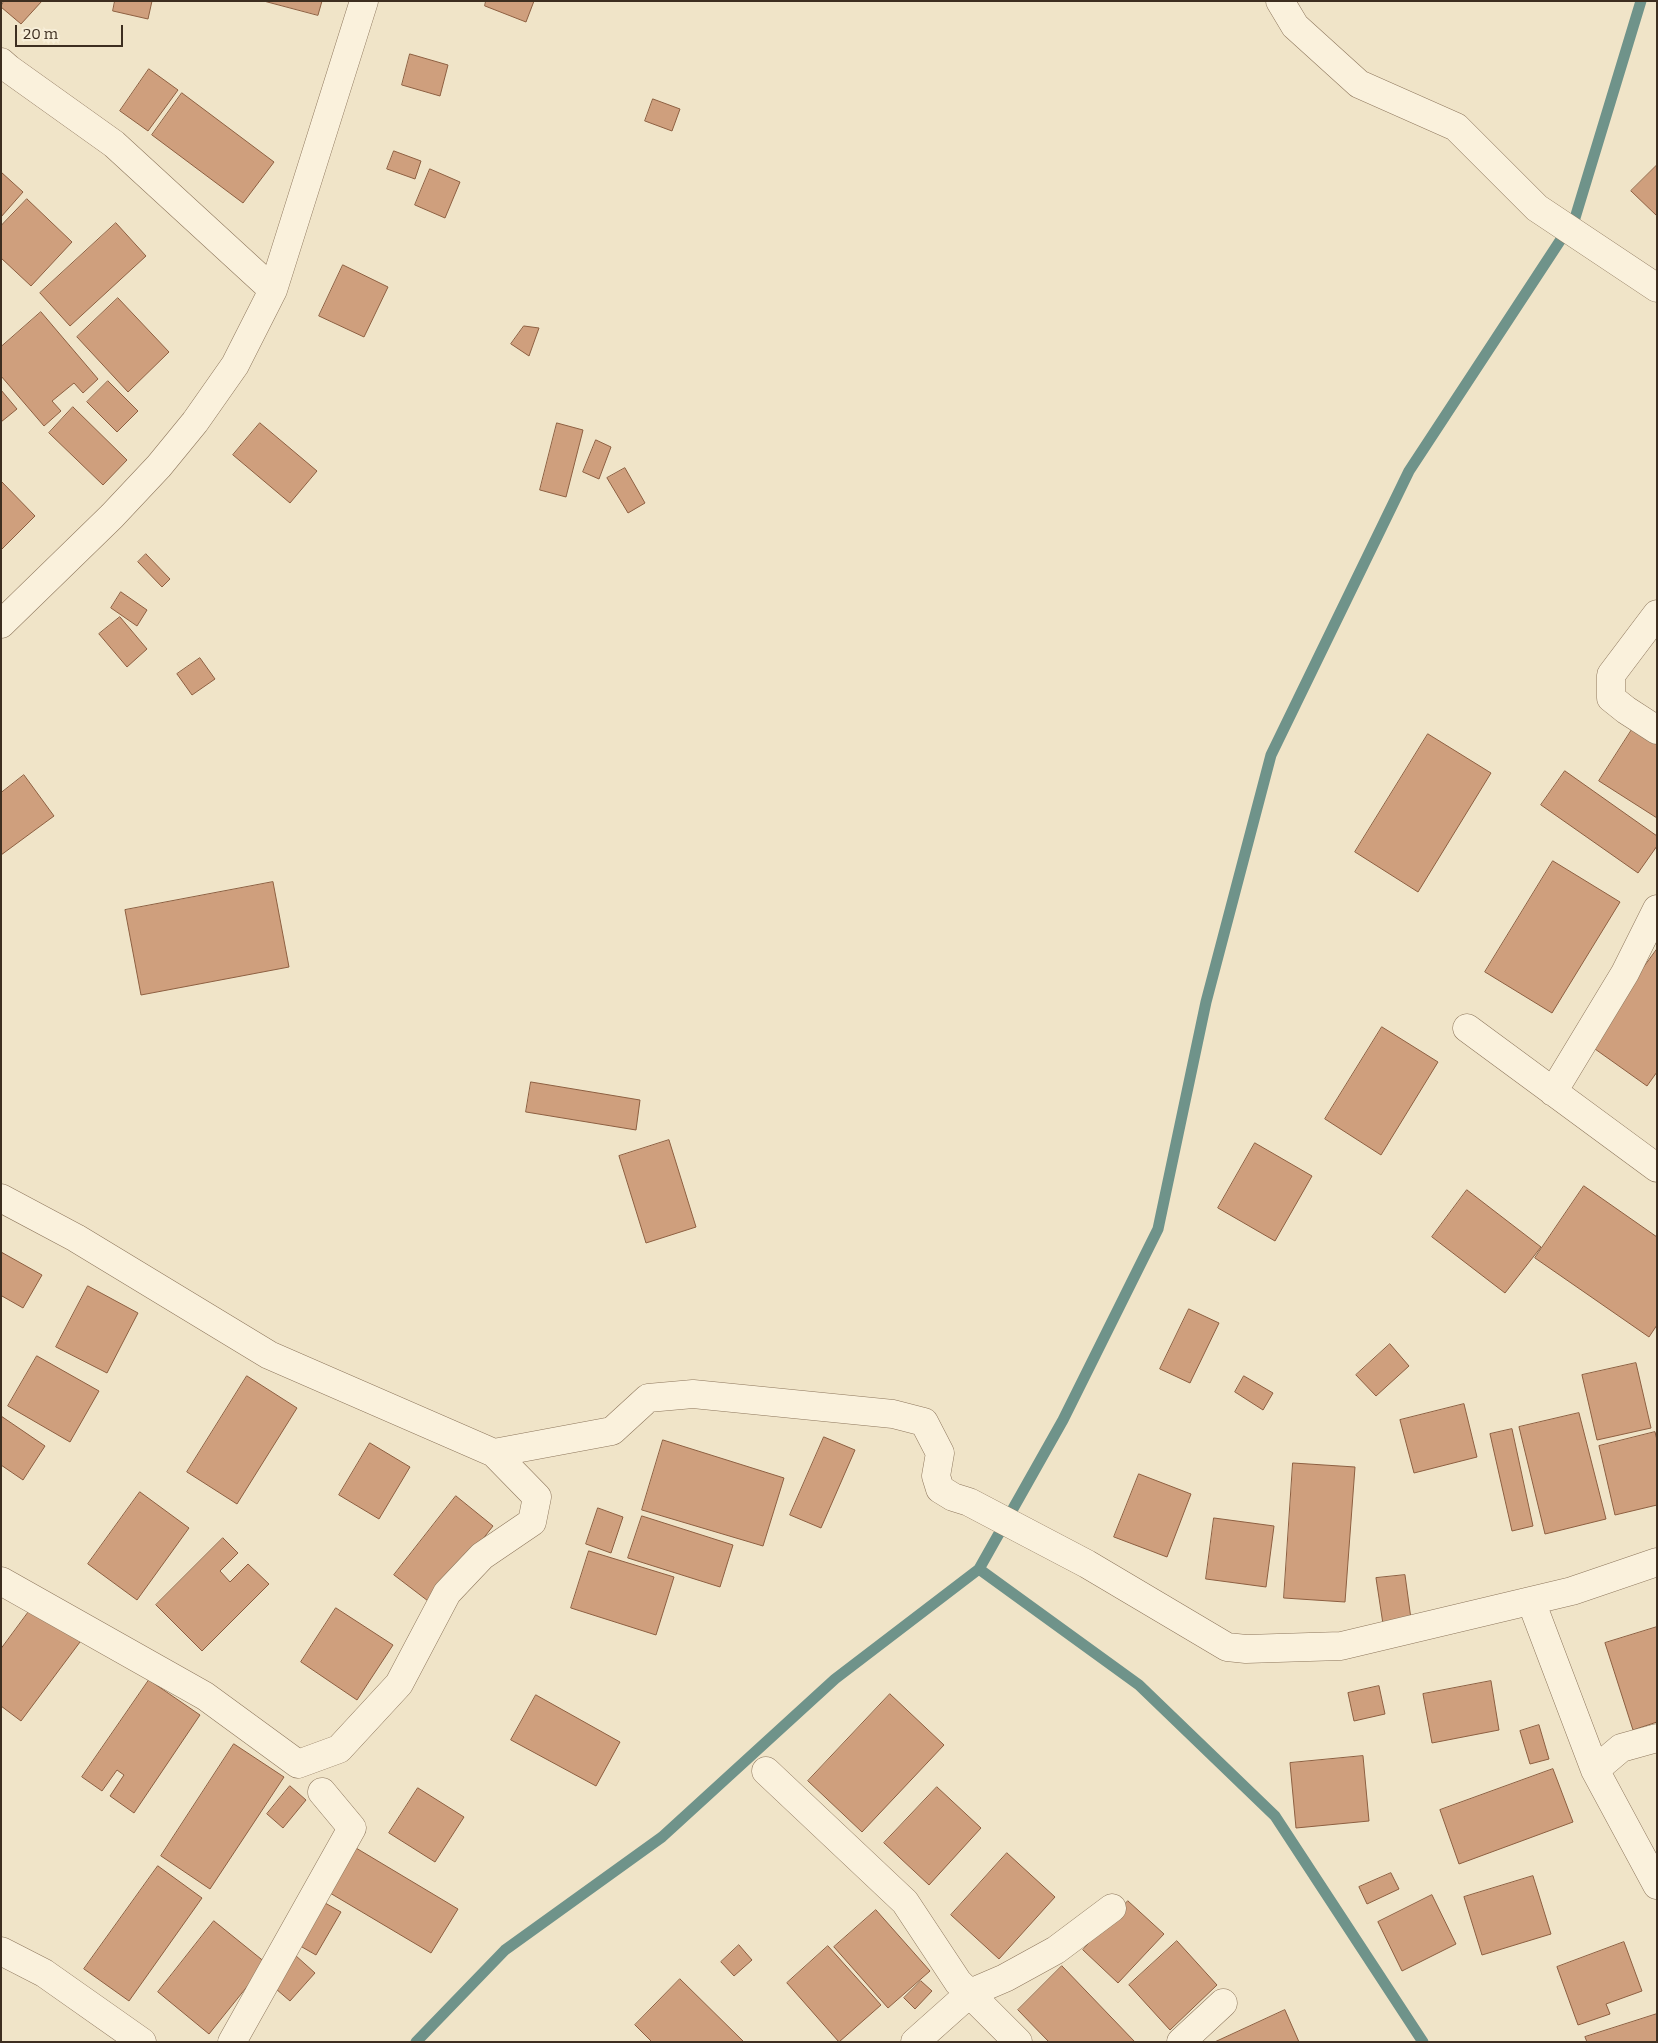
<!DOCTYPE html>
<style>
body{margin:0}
#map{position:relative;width:1658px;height:2043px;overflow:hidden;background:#f0e4c8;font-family:Bitter,serif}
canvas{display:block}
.frame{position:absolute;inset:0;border:2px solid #3d2e20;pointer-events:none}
.scale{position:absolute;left:15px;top:25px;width:108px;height:22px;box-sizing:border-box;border:2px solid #3d2e20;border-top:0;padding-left:6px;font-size:15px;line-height:18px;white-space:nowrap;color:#3d2e20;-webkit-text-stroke:4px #f7eed8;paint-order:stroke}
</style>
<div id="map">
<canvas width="1658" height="2043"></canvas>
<div class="frame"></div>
<div class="scale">20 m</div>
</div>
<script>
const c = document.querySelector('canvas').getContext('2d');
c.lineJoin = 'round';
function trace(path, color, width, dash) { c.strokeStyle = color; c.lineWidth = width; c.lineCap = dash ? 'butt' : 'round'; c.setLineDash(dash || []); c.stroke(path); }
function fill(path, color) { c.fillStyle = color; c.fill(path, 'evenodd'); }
const stream = new Path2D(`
 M979 1569 1139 1685 1275 1816 1423 2042
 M416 2042 505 1950 662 1837 835 1679 979 1569 1063 1420 1158 1229 1206 1002 1271 755 1409 471 1575 218 1641 1`);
const building = new Path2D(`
 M4 1H42L21 24 1 7Z
 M115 1H152L148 19 113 11Z
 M264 1H322L318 15Z
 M486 1H534L526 22 485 6Z
 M410 54 448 65 440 96 402 85Z
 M149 69 178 90 148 131 120 111Z
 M182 93 274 162 243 203 152 135Z
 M653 99 680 109 672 131 645 121Z
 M394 151 421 161 415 179 387 169Z
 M1657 165V216L1631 191Z
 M430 169 460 182 445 218 415 205Z
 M1 172 23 192 1 217Z
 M27 199 72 242 31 286 1 258V226Z
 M116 223 146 256 70 326 40 293Z
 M343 265 388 287 364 337 319 316Z
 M118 298 169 352 128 392 77 337Z
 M41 312 98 379 83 393 74 383 52 401 61 411 44 426 1 376V347Z
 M524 326 539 328 529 356 511 344Z
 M108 381 138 411 117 432 87 402Z
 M1 390 17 409 1 422Z
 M73 407 127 460 103 485 49 433Z
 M260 423 317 471 290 503 233 455Z
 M557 423 583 430 566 497 540 490Z
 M596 440 611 447 599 479 583 472Z
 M625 468 645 503 628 513 607 478Z
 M1 481 35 516 1 550Z
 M146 554 170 579 162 587 138 562Z
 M121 592 147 610 137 626 111 608Z
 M120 617 147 649 127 667 99 634Z
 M200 658 215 679 192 695 177 674Z
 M1633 728 1657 743V818L1599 781Z
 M1428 734 1491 773 1418 892 1355 852Z
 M1565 771 1657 836V846L1638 873 1541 805Z
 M24 775 54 816 1 855V793Z
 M1553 861 1620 902 1552 1013 1485 972Z
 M273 882 289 967 141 995 125 910Z
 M1657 949V1072L1647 1086 1588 1044Z
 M1382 1027 1438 1062 1381 1155 1325 1119Z
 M531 1082 640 1100 636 1130 526 1112Z
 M669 1140 696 1227 646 1243 619 1156Z
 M1255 1143 1312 1176 1275 1241 1218 1208Z
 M1584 1186 1657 1237V1325L1649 1337 1535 1258Z
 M1467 1190 1541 1247 1505 1293 1432 1237Z
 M1 1252 42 1275 23 1308 2 1296 1 1298Z
 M88 1286 138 1313 107 1373 56 1347Z
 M1189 1309 1219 1323 1190 1383 1160 1369Z
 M1390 1344 1409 1366 1376 1396 1356 1375Z
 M37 1356 99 1391 70 1442 8 1406Z
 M1636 1363 1651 1428 1597 1440 1582 1375Z
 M247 1376 297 1408 237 1504 187 1472Z
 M1244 1376 1273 1393 1263 1410 1235 1392Z
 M1464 1404 1477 1457 1414 1473 1400 1420Z
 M1579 1413 1606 1519 1545 1534 1519 1427Z
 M1 1416 45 1446 23 1480 1 1465Z
 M1512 1429 1533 1526 1512 1531 1490 1434Z
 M1655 1432 1657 1440V1505L1615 1515 1599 1446Z
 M824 1437 855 1450 821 1528 790 1515Z
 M663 1440 784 1478 763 1546 642 1510Z
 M370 1443 410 1467 379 1519 339 1495Z
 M1293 1463 1355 1467 1345 1602 1284 1598Z
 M1139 1474 1191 1494 1167 1557 1114 1537Z
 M140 1492 189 1528 137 1600 88 1564Z
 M456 1496 493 1526 432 1604 394 1575Z
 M598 1508 623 1517 611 1553 586 1544Z
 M642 1516 733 1545 720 1587 628 1558Z
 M1214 1518 1274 1526 1266 1587 1206 1579Z
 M223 1538 238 1553 220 1571 230 1582 248 1564 269 1584 202 1651 156 1605Z
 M589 1551 674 1577 656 1635 571 1608Z
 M1405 1575 1411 1619 1383 1624 1376 1578Z
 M36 1602 83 1638 21 1721 1 1706V1649Z
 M336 1608 393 1645 357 1700 301 1662Z
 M1657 1627V1722L1633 1730 1605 1643Z
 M149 1680 200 1715 134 1813 110 1796 124 1775 117 1770 102 1791 82 1777Z
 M1491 1681 1499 1730 1432 1743 1423 1694Z
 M1379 1686 1385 1714 1354 1721 1348 1693Z
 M890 1694 944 1745 862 1832 808 1781Z
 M536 1695 620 1742 596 1786 511 1740Z
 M1539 1725 1549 1759 1530 1764 1520 1731Z
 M234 1744 284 1777 210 1889 161 1856Z
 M1363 1756 1369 1821 1296 1828 1290 1763Z
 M1553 1769 1573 1822 1459 1864 1440 1810Z
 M290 1786 306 1800 283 1828 267 1814Z
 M937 1787 981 1828 929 1885 884 1843Z
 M418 1788 464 1817 435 1862 389 1833Z
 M356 1848 458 1909 431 1953 330 1893Z
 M1007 1853 1055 1897 999 1959 951 1915Z
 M158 1866 202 1898 129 2001 84 1969Z
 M1391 1873 1399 1889 1367 1904 1359 1887Z
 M1533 1876 1551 1934 1482 1955 1464 1897Z
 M1432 1895 1456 1944 1402 1971 1378 1922Z
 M318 1899 341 1912 316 1955 295 1943Z
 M1128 1901 1164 1934 1118 1983 1083 1950Z
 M876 1910 930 1971 888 2008 834 1947Z
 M214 1921 266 1963 209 2034 158 1992Z
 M1177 1941 1217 1985 1170 2030 1129 1985Z
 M1624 1942 1642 1991 1606 2004 1610 2014 1578 2025 1557 1967Z
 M739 1945 752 1960 734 1976 721 1962Z
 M828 1946 881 2005 839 2042 787 1983Z
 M295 1955 315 1973 290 2001 269 1983Z
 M1062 1966 1135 2042H1049L1018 2010Z
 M680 1979 744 2042H652L635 2025Z
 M921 1981 932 1991 915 2009 904 1998Z
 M1285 2010 1299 2042H1215Z
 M1657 2014V2042H1587L1585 2037Z`);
const street = new Path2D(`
 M1280 1 1295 26 1359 84 1456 127 1537 208 1657 288
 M1 62 9 69 114 144 273 290
 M1657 614 1611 675V698L1626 710 1657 730
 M1 624 112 516 159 466 195 422 235 365 273 290 364 1
 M1467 1028 1657 1168
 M1553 1092 1625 973 1657 909
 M1 1198 76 1238 269 1355 494 1453 537 1497 532 1522 482 1556 447 1593 399 1684 339 1749 298 1764 205 1696 1 1581
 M494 1453 612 1431 648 1398 693 1394 893 1414 924 1422 940 1453 936 1476 940 1489 953 1497 969 1502 1087 1564 1227 1647 1246 1649 1341 1646 1572 1591 1657 1562
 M1531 1601 1595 1770 1657 1885
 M1595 1770 1621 1748 1657 1738
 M766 1771 905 1902 958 1982 1018 2042
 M1 1951 44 1973 142 2042
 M232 2042 352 1828 322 1792
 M915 2042 970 1993 1005 1978 1056 1950 1112 1908
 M1181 2042 1223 2003`);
trace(stream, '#6f938a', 11);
fill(building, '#cf9f7d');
trace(building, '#8d5f41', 1);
trace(street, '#8d765c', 29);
trace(street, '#faf1dc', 28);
</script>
